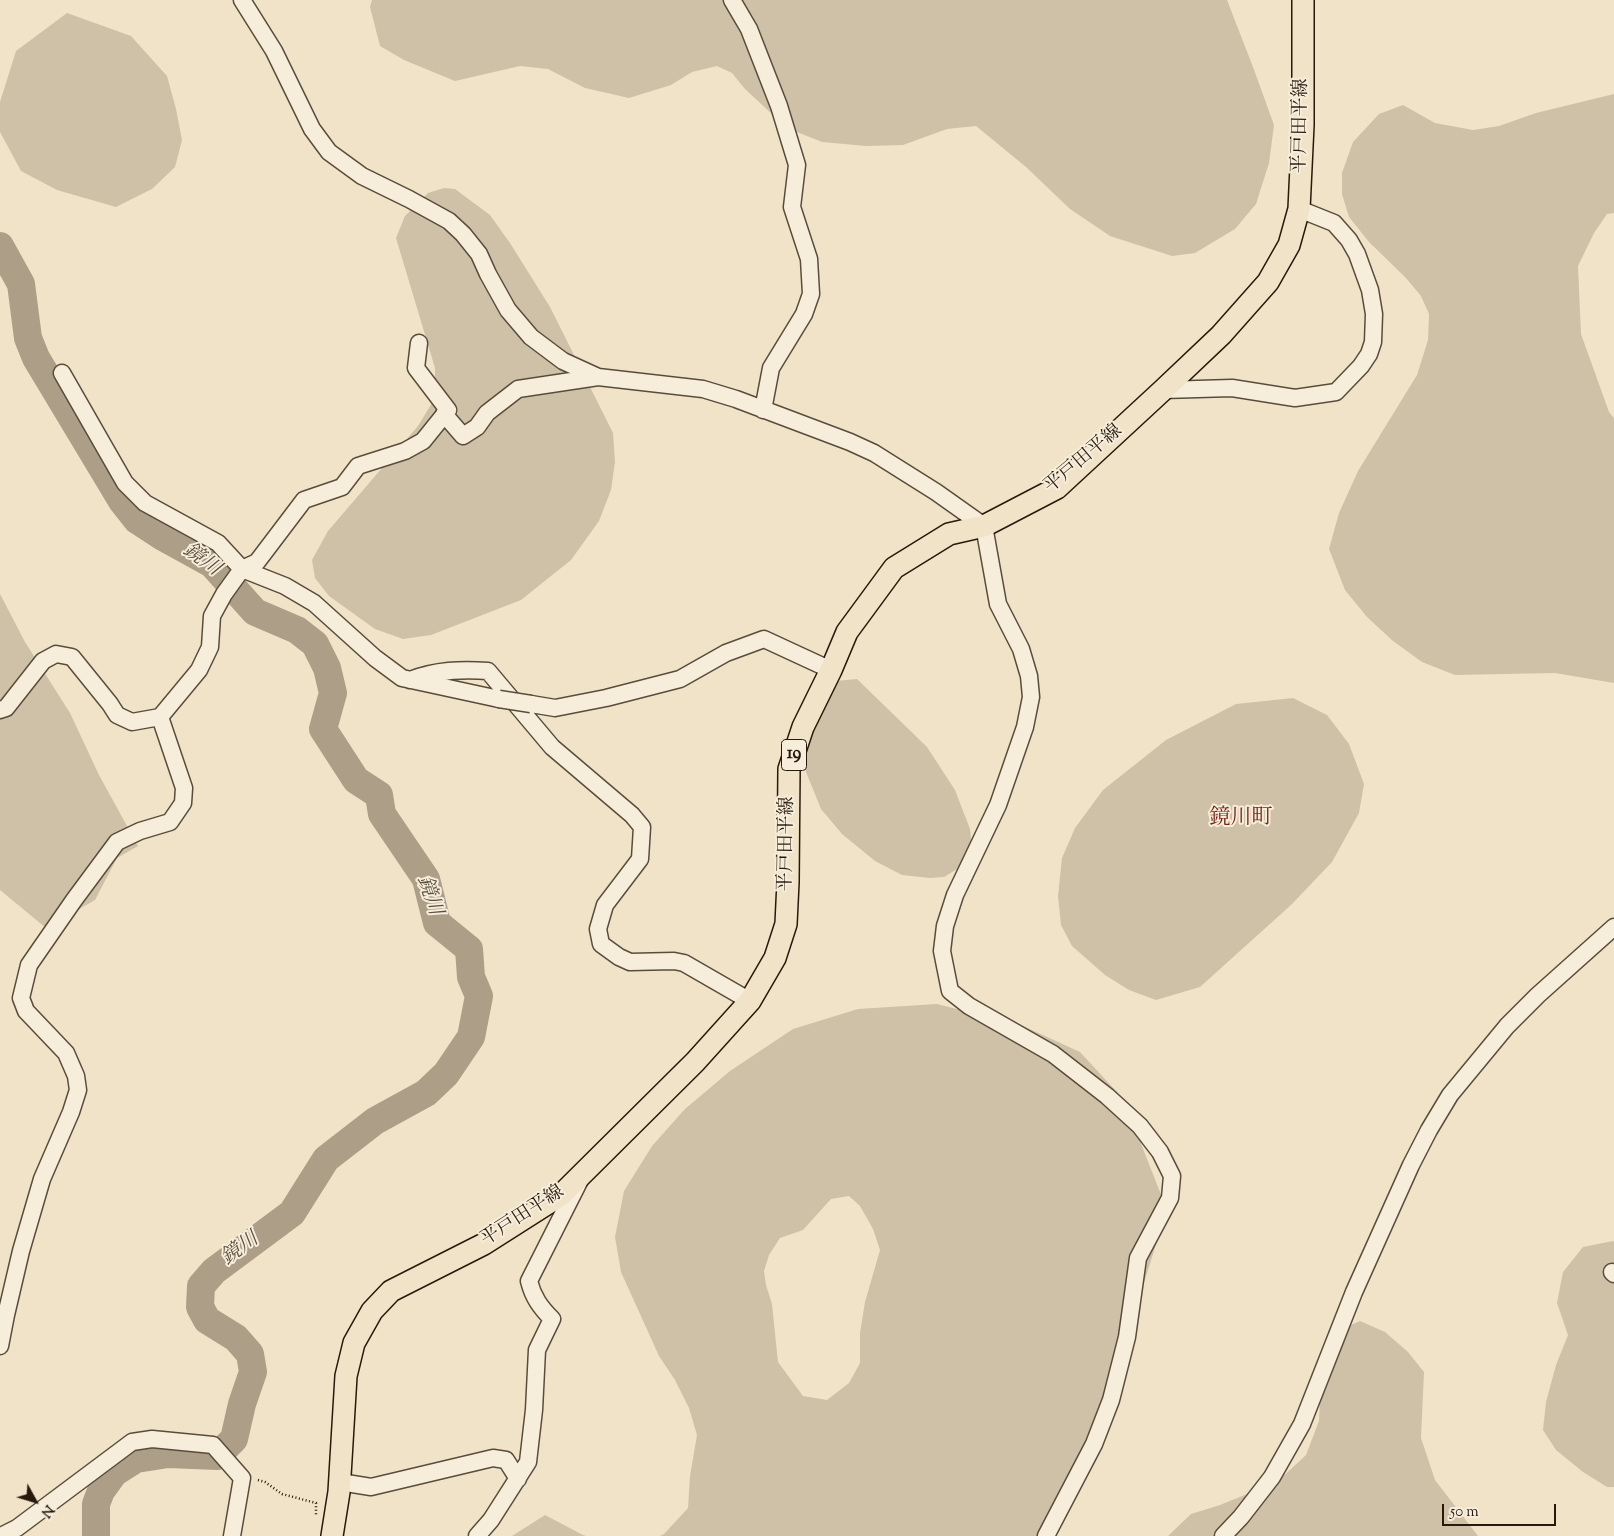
<!DOCTYPE html>
<meta charset="utf-8">
<style>
body{margin:0}
#map{position:relative;width:1614px;height:1536px;overflow:hidden;background:#f1e3c7;font-family:"Sorts Mill Goudy",serif}
canvas{display:block}
.north{position:absolute;left:10px;top:1476px;width:50px;height:50px;-webkit-text-stroke:4px #f6eddb;paint-order:stroke;rotate:129deg;font-size:14px;font-weight:700;line-height:20px;text-align:center;color:#28190c}
.north::after{content:'';display:block;margin:auto;width:18px;height:22px;background:#28190c;clip-path:polygon(50% 0,100% 100%,50% 72%,0 100%)}
.scale{position:absolute;left:1442px;top:1504px;width:114px;height:22px;box-sizing:border-box;border:2px solid #28190c;border-top:0;padding-left:6px;font-size:15px;line-height:18px;white-space:nowrap;color:#28190c;-webkit-text-stroke:4px #f6eddb;paint-order:stroke}
</style>
<div id="map">
<canvas width="1614" height="1536"></canvas>
<div class="north">N</div>
<div class="scale">50 m</div>
</div>
<script>
const c = document.querySelector('canvas').getContext('2d');
c.lineJoin = 'round';
function fill(path, color) { c.fillStyle = color; c.fill(path, 'evenodd'); }
function trace(path, color, width, dash) { c.strokeStyle = color; c.lineWidth = width; c.lineCap = dash ? 'butt' : 'round'; c.setLineDash(dash || []); c.stroke(path); }
function write(font, color, halo, rows, align = 'center') {
  c.font = font + ' "Sorts Mill Goudy","Noto Serif JP",serif'; c.lineWidth = 4; c.setLineDash([]); c.textBaseline = 'middle'; c.strokeStyle = halo; c.fillStyle = color; for (const [text, x, y, turn = 0] of rows) {
    c.save(); c.translate(x, y); c.rotate((+turn || 0) * Math.PI / 180); c.textAlign = isNaN(turn) ? turn : align; if (halo) c.strokeText(text, 0, 0); c.fillText(text, 0, 0); c.restore();
  }
}
const green = new Path2D(`
 M372 0H1227L1253 67 1274 125 1269 163 1256 204 1235 229 1195 253 1172 256 1110 236 1070 209 1026 167 976 126 947 129 903 145 866 146 822 142 787 128 745 89 732 73 717 66 692 72 671 85 629 98 585 88 548 69 520 66 455 81 404 60 380 46 370 7Z
 M67 13 131 36 167 76 176 109 182 140 175 167 152 189 116 207 57 190 21 171 0 132V102L16 51Z
 M1614 94V213L1607 214 1594 233 1578 266 1581 334 1609 412 1614 418V683L1555 673 1455 675 1422 662 1393 641 1367 617 1345 590 1329 549 1339 513 1358 471 1417 375 1428 340 1429 314 1421 296 1406 278 1369 242 1349 217 1342 194V173L1353 142 1379 114 1403 105 1435 123 1473 130 1499 126 1536 113Z
 M444 188 455 189 490 215 510 243 550 307 613 433 615 462 611 490 599 521 571 560 521 600 431 635 403 639 375 629 329 596 315 578 312 560 328 531 418 426 435 398V368L396 238 405 216 428 193Z
 M0 594 25 642 70 713 99 775 138 846 117 858 95 900 46 928 0 890Z
 M857 679 927 747 955 790 970 829 972 850 967 863 944 877 930 878 902 875 875 861 842 834 821 809 806 772 798 738 824 682Z
 M1293 698 1327 715 1349 744 1364 784 1359 813 1332 862 1291 905 1200 987 1156 1000 1129 990 1105 975 1072 946 1061 925 1058 896 1062 858 1075 828 1103 790 1166 740 1236 704Z
 M937 1004 1023 1026 1080 1052 1128 1104 1143 1149 1162 1197 1160 1232 1143 1286 1118 1359 1067 1494 1047 1536H660L664 1534 688 1508 690 1476 697 1435 689 1408 675 1380 659 1356 621 1272 615 1237 624 1191 652 1146 685 1109 730 1071 793 1029 858 1009ZM849 1196 860 1206 873 1229 880 1250 865 1302 860 1333V1363L849 1383 827 1400 803 1396 778 1362 772 1304 766 1285 764 1271 769 1255 780 1238 803 1230 831 1199Z
 M1613 1241 1614 1242V1487H1607L1583 1472 1556 1450 1543 1430 1546 1402 1556 1365 1568 1335 1557 1303 1563 1272 1583 1247Z
 M1360 1321 1385 1332 1408 1352 1424 1372 1421 1438 1435 1480 1478 1536H1168L1191 1514 1220 1505 1277 1482 1306 1455 1319 1421 1322 1351 1338 1331Z
 M545 1515 583 1535 586 1536H512Z`);
const river = new Path2D(`
 M0 246 21 284 28 338 36 358 122 501 137 520 163 537 212 564 255 612 297 630 315 644 327 668 333 693 323 729 356 780 379 795 382 814 426 879 437 923 469 949 471 977 479 996 471 1037 446 1074 426 1093 375 1121 326 1159 292 1213 214 1271 201 1286 200 1307 207 1320 236 1338 250 1354 253 1372 242 1404 234 1439 217 1456 168 1454 136 1459 114 1473 101 1491 96 1504V1536`);
const path = new Path2D(`
 M258 1480 265 1482 282 1494 316 1503V1515`);
const minor = new Path2D(`
 M242 0 274 51 312 129 329 152 362 176 409 199 449 221 463 234 479 254 488 274 508 310 531 337 563 361 598 377 703 389 736 399 850 442 874 453 936 492 984 526 998 604 1021 649 1029 676 1031 697 1025 727 998 805 955 895 945 926 942 951 950 991 969 1006 1053 1054 1107 1096 1140 1126 1160 1152 1172 1176 1170 1198 1138 1258 1127 1337 1111 1400 1094 1444 1046 1536
 M732 0 749 29 779 106 797 165 792 207 809 259 811 294 804 314 771 368 763 410
 M62 373 125 483 145 503 218 543 242 569 285 586 314 603 375 658 402 678 499 699
 M1163 390 1232 388 1295 398 1336 392 1361 366 1369 354 1373 342 1374 314 1370 290 1357 254 1349 240 1334 223 1299 209
 M444 414 463 436 477 427 487 413 518 389 598 377
 M410 680C436 670 461 669 488 671L552 747 632 815 642 827 640 859 605 905 598 929 601 944 619 957 630 962 674 961 684 963 750 1001
 M531 704 555 708 606 698 680 679 726 653 764 639 831 670
 M0 710 6 708 43 661 56 654 72 657 110 704 117 715 132 722 160 717 199 670 210 647 212 616 224 594 242 569 257 562 304 500 342 487 358 466 405 451 423 441 448 410 416 368 419 343
 M1612 1272 1614 1274
 M0 1346 6 1315 21 1251 42 1179 71 1112 78 1090 76 1076 66 1053 26 1011 21 998 29 965 74 900 117 842 140 831 170 822 183 803 184 788 160 717
 M340 1482 371 1487 493 1458 506 1460 518 1479
 M1 1536 17 1528 132 1442 152 1439 213 1445 242 1478 232 1536
 M477 1536 491 1520 528 1462 534 1410 537 1350 552 1319C540 1307 533 1297 529 1281L579 1182
 M1223 1536 1241 1517 1272 1477 1302 1424 1354 1292 1411 1165 1429 1130 1450 1095 1507 1026 1538 995 1614 927`);
const major = new Path2D(`
 M332 1536 339 1492 346 1376 354 1343 372 1311 391 1291 484 1244 561 1195 695 1062 750 1001 775 958 786 924 788 882 789 769 803 727 831 670 847 632 894 568 949 534 984 526 1057 488 1163 390 1221 335 1268 282 1289 245 1299 209 1303 125V0`);
const minorBridge = new Path2D(`
 M499 699 531 704`);
const shields = [
 [794,755,25]
];
const shieldNames = [
 ["19",794,755]
];
const streetNames = [
 ["平戸田平線",1302,126,-89],
 ["平戸田平線",1084,460,-40],
 ["平戸田平線",788,844,-89],
 ["平戸田平線",523,1217,-33]
];
const waterNames = [
 ["鏡川",201,561,36],
 ["鏡川",428,896,71],
 ["鏡川",241,1250,-36]
];
const quarterNames = [
 ["鏡川町",1241,819]
];
fill(green, '#cfc1a7');
trace(river, '#ad9e87', 28);
trace(minor, '#5a4c3b', 19);
trace(major, '#28190c', 24);
trace(path, '#28190c', 2.5, [1, 2.5]);
trace(minor, '#f6eddb', 16);
trace(major, '#f1e3c7', 21);
trace(minorBridge, '#5a4c3b', 19, []);
trace(minorBridge, '#f6eddb', 16);
for (const [x, y, w] of shields) { const box = new Path2D(); box.roundRect(x - w / 2, y - 15.5, w, 31, 4); c.fillStyle = '#f6eddb'; c.fill(box); trace(box, '#28190c', 1); }
write('bold 18px', '#28190c', null, shieldNames);
write('19px', '#28190c', '#f6eddb', streetNames);
write('italic 20px', '#5d4e3d', '#f6eddb', waterNames);
write('21px', '#7a1f14', '#f6eddb', quarterNames);
</script>
